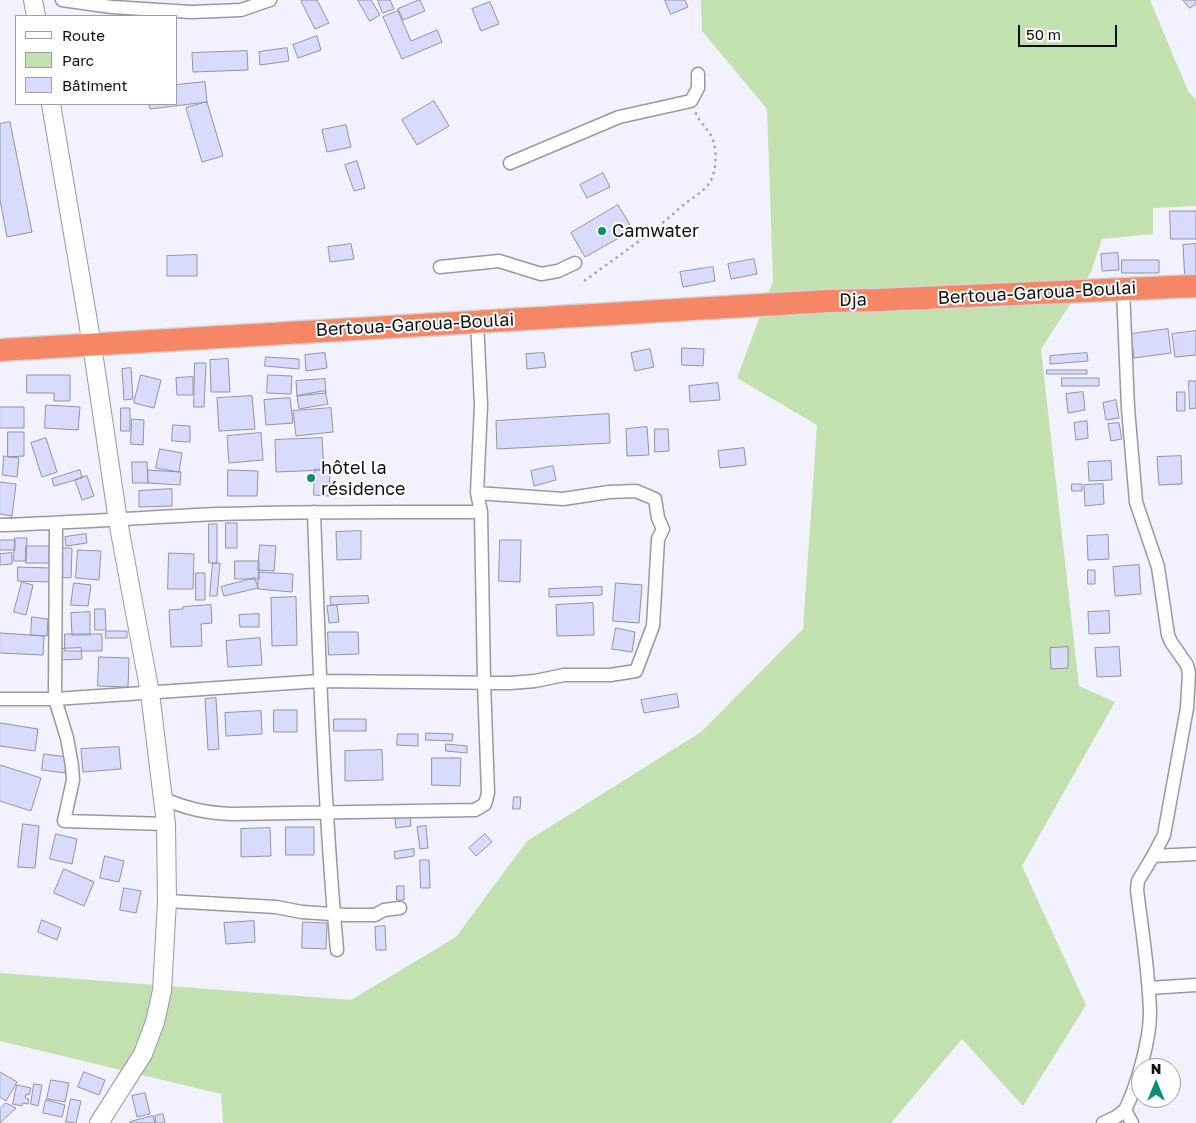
<!DOCTYPE html>
<meta charset="utf-8">
<style>
body{margin:0}
#map{position:relative;width:1196px;height:1123px;overflow:hidden;background:#f1f2fd;font-family:"Golos Text",sans-serif}
canvas{display:block}
.legend{position:absolute;left:15px;top:15px;width:162px;height:90px;box-sizing:border-box;background:#fff;border:1px solid #9f9fa0;margin:0;padding:6px 9px;list-style:none;font-size:15px;color:#0e0f12}
.legend li{display:flex;align-items:center;gap:10px;height:25px}
.legend b{width:25px;border:1px solid #9f9fa0}
.north{position:absolute;left:1131px;top:1058px;width:50px;height:50px;box-sizing:border-box;background:#fff;border:1px solid #9f9fa0;border-radius:50%;rotate:0deg;font-size:14px;font-weight:700;line-height:20px;text-align:center;color:#0e0f12}
.north::after{content:'';display:block;margin:auto;width:18px;height:22px;background:#088e75;clip-path:polygon(50% 0,100% 100%,50% 72%,0 100%)}
.scale{position:absolute;left:1018px;top:25px;width:99px;height:22px;box-sizing:border-box;border:2px solid #0e0f12;border-top:0;padding-left:6px;font-size:15px;line-height:18px;white-space:nowrap;color:#0e0f12;-webkit-text-stroke:4px #fff;paint-order:stroke}
</style>
<div id="map">
<canvas width="1196" height="1123"></canvas>
<ul class="legend">
<li><b style="height:6px;background:#fff"></b>Route</li>
<li><b style="height:14px;background:#c3e1af"></b>Parc</li>
<li><b style="height:14px;background:#d7dbfc"></b>Bâtiment</li>
</ul>
<div class="north">N</div>
<div class="scale">50 m</div>
</div>
<script>
const c = document.querySelector('canvas').getContext('2d');
c.lineJoin = 'round';
function fill(path, color) { c.fillStyle = color; c.fill(path, 'evenodd'); }
function trace(path, color, width, dash) { c.strokeStyle = color; c.lineWidth = width; c.lineCap = dash ? 'butt' : 'round'; c.setLineDash(dash || []); c.stroke(path); }
function write(font, color, halo, rows, align = 'center') {
  c.font = font + ' "Golos Text",sans-serif'; c.lineWidth = 4; c.setLineDash([]); c.textBaseline = 'middle'; c.strokeStyle = halo; c.fillStyle = color; for (const [text, x, y, turn = 0] of rows) {
    c.save(); c.translate(x, y); c.rotate((+turn || 0) * Math.PI / 180); c.textAlign = isNaN(turn) ? turn : align; if (halo) c.strokeText(text, 0, 0); c.fillText(text, 0, 0); c.restore();
  }
}
const green = new Path2D(`
 M701 0H1150L1188 91 1196 100V206L1153 208V234L1102 239 1091 272 1041 349 1079 686 1115 702 1022 866 1086 1005 1023 1106 962 1039 891 1123H223L221 1094 0 1041V973L351 1000 456 937 527 841 701 732 803 629 817 425 737 378 773 281 767 109 702 31Z`);
const building = new Path2D(`
 M303 0H317L329 23 315 29 301 1Z
 M358 0H371L380 15 370 21Z
 M378 0H390L394 9 383 13Z
 M419 0H420L425 11 403 20 398 9Z
 M665 0H685L688 7 671 14Z
 M1183 0H1196V4L1190 8Z
 M490 2 499 24 481 31 472 9Z
 M398 11 411 41 437 30 442 42 402 59 383 17Z
 M317 36 321 50 298 58 293 45Z
 M287 48 289 61 260 65 259 52Z
 M247 51 248 70 193 72 192 53Z
 M205 82 207 102 150 109 149 104H176V85Z
 M434 101 449 126 417 145 402 120Z
 M207 102 223 156 202 162 186 108Z
 M10 122 32 232 7 237 0 200V124Z
 M346 125 351 147 327 152 322 130Z
 M357 161 365 188 354 191 345 165Z
 M603 173 610 187 587 198 580 185Z
 M618 205 633 230 585 257 571 233Z
 M1170 211H1196V239H1171Z
 M351 244 354 259 330 262 328 247Z
 M1196 244V280L1185 281 1183 245Z
 M1118 253 1119 270 1102 271 1101 254Z
 M197 255V276H167V256Z
 M754 259 757 274 731 279 728 264Z
 M1122 260H1159V273H1122Z
 M713 267 715 281 683 287 680 272Z
 M1168 329 1171 353 1134 358 1131 334Z
 M1196 331V355L1175 357 1172 334Z
 M682 348 704 349 703 366 682 365Z
 M650 349 654 367 635 371 631 353Z
 M325 353 327 368 306 371 305 355Z
 M544 353 546 367 527 369 526 354Z
 M1087 353 1088 361 1050 364V356Z
 M266 357 299 359V369L265 366Z
 M228 359 230 392H211L210 360Z
 M195 363H206L204 407H194Z
 M131 368 133 399 124 400 122 369Z
 M1047 370H1087V374H1047Z
 M27 375H70V401H54V393H27Z
 M141 375 161 380 154 408 134 403Z
 M268 375 292 376 291 394 267 393Z
 M193 377V395H177L176 378Z
 M1062 378H1099V386H1062Z
 M325 379 326 393 297 396 296 381Z
 M1189 381H1196V408L1190 409Z
 M718 383 720 400 690 402 689 386Z
 M325 391 328 404 299 409 297 396Z
 M1083 392 1085 410 1068 413 1066 394Z
 M1177 392H1185V411H1177Z
 M252 396 255 429 219 431 217 398Z
 M290 398 293 423 266 425 264 400Z
 M1116 400 1119 418 1106 420 1103 403Z
 M46 405 80 407 78 430 45 428Z
 M0 407H24V428H0Z
 M121 408H130V431H121Z
 M331 408 333 432 296 436 293 411Z
 M609 414 610 443 497 449 496 421Z
 M132 419 144 420 143 445 131 444Z
 M1087 421 1088 438 1076 440 1074 423Z
 M1119 423 1122 439 1111 441 1108 424Z
 M173 425 190 426V442L172 441Z
 M647 427 649 455 627 456 626 429Z
 M655 429H668L669 451 655 452Z
 M8 432H24V456L8 457Z
 M261 433 263 460 229 463 227 436Z
 M46 438 57 472 42 477 31 443Z
 M322 438 324 470 276 472 275 440Z
 M744 448 746 465 720 468 718 451Z
 M160 449 182 453 179 472 156 468Z
 M4 456 19 458 17 477 3 475Z
 M1181 456 1182 484 1159 485 1157 457Z
 M1111 461 1112 480 1089 481 1088 462Z
 M132 462H147L148 483H133Z
 M553 466 556 480 534 486 531 471Z
 M315 469 330 470 329 496 314 495Z
 M80 470 82 478 54 486 52 479Z
 M148 470 181 472 180 485 148 483Z
 M228 470 258 471 257 496H228Z
 M87 476 94 496 82 500 75 480Z
 M0 482 16 484 12 516 0 514Z
 M1072 484H1082V491H1072Z
 M1103 484 1104 504 1085 506 1084 485Z
 M172 489V506L139 507V491Z
 M226 523H237V548H226Z
 M209 524H217V563H209Z
 M361 531V559L337 560 336 532Z
 M86 534 87 543 66 546 65 537Z
 M1108 535 1109 559 1088 560 1087 536Z
 M15 538H27L26 561H14Z
 M0 540H15V550H0Z
 M500 540H521L520 582 499 581Z
 M260 545 276 546 274 571 258 570Z
 M26 546H49V563H26Z
 M60 548H72L71 578 58 577Z
 M78 550 101 551 99 580 76 578Z
 M12 553V564L0 565V554Z
 M169 553 194 554 193 589H168Z
 M235 561H259V579H235Z
 M213 563H220L217 596H210Z
 M1139 565 1141 594 1115 596 1113 567Z
 M18 567 50 568 49 582 18 581Z
 M1088 570H1095V584H1088Z
 M259 572 293 574 292 592 258 589Z
 M196 573H205V600H196Z
 M255 578 258 588 224 596 221 587Z
 M22 582 33 585 26 615 14 612Z
 M74 583 91 585 88 606 71 605Z
 M616 583 642 585 639 623 613 621Z
 M602 587V595L549 597V589Z
 M368 596 369 603 331 605 330 597Z
 M296 597 297 645 272 646 271 598Z
 M593 603 594 635 557 636 556 605Z
 M211 605 212 623 201 624 202 646 171 647 169 610 183 609V607Z
 M337 605 339 622 329 623 327 606Z
 M95 609H105L106 630H95Z
 M1109 611 1110 633 1089 634 1088 612Z
 M90 612V635H72L71 613Z
 M259 614V627H240L239 615Z
 M32 617 48 619 47 636 31 635Z
 M616 628 635 632 632 652 612 649Z
 M106 631H127V638H106Z
 M328 632H358L359 654 329 655Z
 M0 633 44 636 43 655 0 653Z
 M65 634H102V651H65Z
 M260 638 262 665 228 667 226 641Z
 M1068 647V668L1051 669 1050 648Z
 M1119 647 1121 676 1097 677 1095 648Z
 M81 648 82 659 58 660V649Z
 M99 657 129 658 128 687 98 686Z
 M677 694 679 707 644 713 641 700Z
 M216 698 219 749 208 750 205 699Z
 M274 710H297V732H274Z
 M261 711 262 734 226 736 225 713Z
 M334 719H366V731H334Z
 M0 723 38 729 35 751 0 746Z
 M426 733 453 734 452 741 426 740Z
 M398 734H418V746L397 745Z
 M446 744 467 746V753L446 751Z
 M119 747 121 769 83 772 81 749Z
 M382 750 383 780 345 781V751Z
 M44 754 67 757 65 773 42 770Z
 M432 758H461L460 786 432 785Z
 M0 765 41 778 31 811 0 801Z
 M514 797H521L520 809H513Z
 M410 816 411 826 396 828 395 819Z
 M23 824 39 826 35 868 18 867Z
 M426 826 428 848 420 849 417 827Z
 M286 827H314V855H286Z
 M270 828 271 856 241 857V829Z
 M56 834 77 839 72 864 50 859Z
 M485 834 492 842 476 856 469 848Z
 M414 849V856L395 859 394 852Z
 M105 856 124 861 119 882 100 878Z
 M420 860H429L430 888H421Z
 M64 869 94 882 84 906 54 893Z
 M397 886H404V900H397Z
 M124 888 141 891 136 913 120 910Z
 M42 920 61 928 57 940 38 932Z
 M254 921 255 942 226 944 224 923Z
 M303 922 327 923 326 949 302 948Z
 M385 926 386 950H376L375 927Z
 M0 1072 17 1082 6 1101 0 1097Z
 M84 1072 105 1080 99 1095 78 1087Z
 M51 1080 69 1083 65 1102 47 1099Z
 M34 1084 42 1085 38 1106 31 1104Z
 M17 1085 31 1088 29 1095 26 1094 25 1098 29 1099 28 1104 23 1103 22 1106 13 1104Z
 M145 1093 150 1114 137 1117 132 1096Z
 M71 1099 81 1101 76 1123 66 1122Z
 M46 1100 65 1105 62 1117 43 1113Z
 M6 1103 16 1108 0 1123V1109Z
 M163 1114 165 1123H156L155 1116Z
 M153 1116 155 1123H130V1122Z`);
const path = new Path2D(`
 M584 281C617 257 651 234 681 207 691 198 703 193 710 182 716 172 717 155 714 144 712 131 699 124 695 111`);
const street = new Path2D(`
 M62 0 112 7 191 12 241 10 270 0
 M510 163 619 117 691 101 698 88V74
 M440 267 499 261 541 274 558 271 575 263
 M1123 289 1128 408 1136 502 1158 567 1168 635 1171 642 1187 665 1189 673 1187 708 1164 835 1153 856 1138 881 1137 890C1142 930 1149 972 1150 1013 1150 1040 1137 1086 1125 1110L1132 1123
 M314 512C319 658 324 804 337 950
 M56 524 55 699 67 738 72 766 73 780 64 821 166 824
 M0 525C73 523 146 517 220 514 307 511 394 512 481 512L477 493 481 405 477 321
 M0 699H55L320 681 510 683 535 681 564 675H610L636 671 653 626 658 539 663 529 658 518 655 499 636 491 609 492 563 499 477 493
 M164 799C188 809 206 813 232 814L475 810 485 804 488 793 484 682 481 512
 M1153 856 1196 854
 M167 901 276 907 302 912 347 915H375L384 910 400 908
 M1149 988 1196 985
 M1103 1123 1116 1117 1125 1110`);
const secondary = new Path2D(`
 M33 0 36 16
 M51 104 92 345 118 521 150 693 166 824 167 901 162 991 155 1022 143 1054 99 1123`);
const highway = new Path2D(`
 M0 350 829 301 878 300 1196 286`);
const markers = [
 [602,231,5,"#088e75"],
 [311,478,5,"#088e75"]
];
const poiNames = [
 ["Camwater",612,231],
 ["hôtel la",321,468],
 ["résidence",321,489]
];
const streetNames = [
 ["Bertoua-Garoua-Boulai",1037,293,-3],
 ["Dja",853,300,-1],
 ["Bertoua-Garoua-Boulai",415,325,-3]
];
fill(green, '#c3e1af');
fill(building, '#d7dbfc');
trace(building, '#92939d', 1);
trace(street, '#9798a2', 15);
trace(secondary, '#9798a2', 20);
trace(highway, '#d4d4d4', 25);
trace(path, '#a4a5ad', 2.5, [2.5, 4]);
trace(street, '#fff', 12);
trace(secondary, '#fff', 18);
trace(highway, '#f58666', 22);
for (const [x, y, r, color] of markers) { const dot = new Path2D(); dot.arc(x, y, r, 0, 2 * Math.PI); c.fillStyle = color; c.fill(dot); trace(dot, '#fff', 2); }
write('18px', '#0e0f12', '#fff', poiNames, 'left');
write('18px', '#0e0f12', '#fff', streetNames);
</script>
